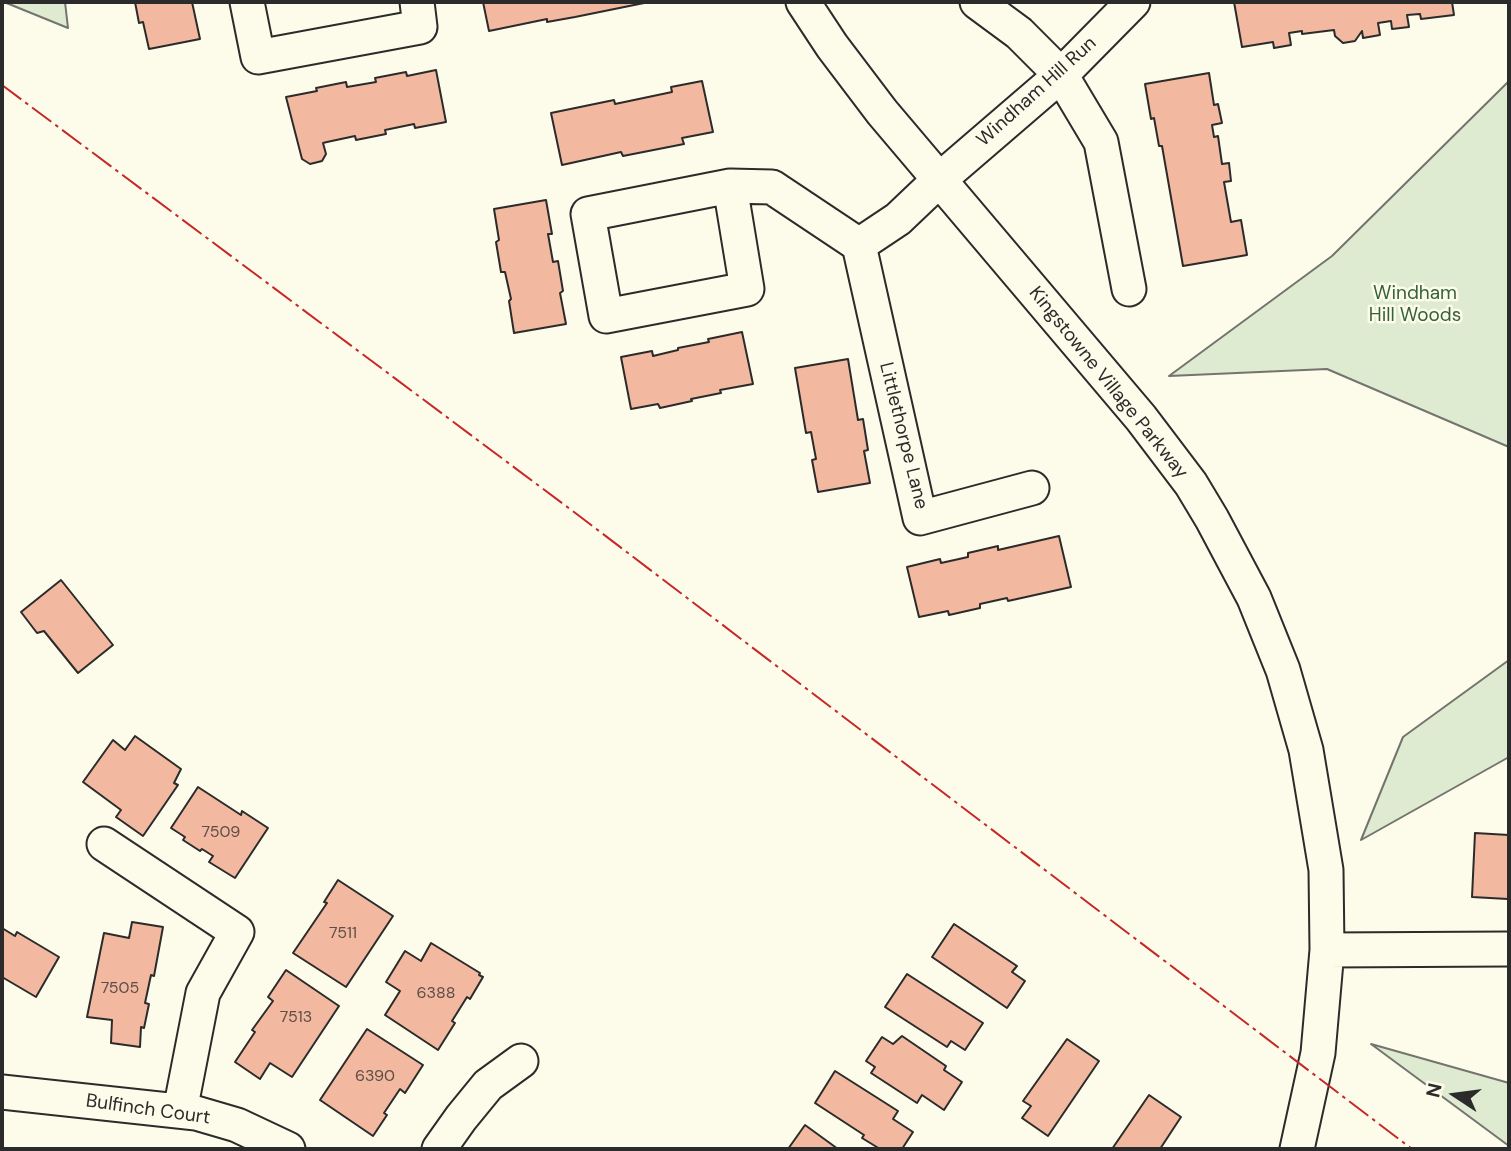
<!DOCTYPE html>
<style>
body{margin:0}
#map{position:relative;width:1511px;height:1151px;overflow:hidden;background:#fdfbea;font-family:"DM Sans",sans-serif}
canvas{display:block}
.frame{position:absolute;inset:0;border:4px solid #2b2b2b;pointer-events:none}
.north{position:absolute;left:1420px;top:1060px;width:70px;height:70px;-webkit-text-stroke:5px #fdfbea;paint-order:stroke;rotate:283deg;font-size:19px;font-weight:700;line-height:28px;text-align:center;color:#2b2b2b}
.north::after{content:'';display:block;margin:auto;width:24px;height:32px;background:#2b2b2b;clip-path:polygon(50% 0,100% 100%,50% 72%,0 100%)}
</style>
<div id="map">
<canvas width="1511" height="1151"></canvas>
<div class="frame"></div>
<div class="north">N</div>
</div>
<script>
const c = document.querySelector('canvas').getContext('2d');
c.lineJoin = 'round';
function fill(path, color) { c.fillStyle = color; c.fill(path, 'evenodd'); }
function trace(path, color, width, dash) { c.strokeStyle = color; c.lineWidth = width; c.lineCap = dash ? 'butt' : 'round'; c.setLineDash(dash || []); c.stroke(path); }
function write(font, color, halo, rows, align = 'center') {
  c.font = font + ' "DM Sans",sans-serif'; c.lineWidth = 5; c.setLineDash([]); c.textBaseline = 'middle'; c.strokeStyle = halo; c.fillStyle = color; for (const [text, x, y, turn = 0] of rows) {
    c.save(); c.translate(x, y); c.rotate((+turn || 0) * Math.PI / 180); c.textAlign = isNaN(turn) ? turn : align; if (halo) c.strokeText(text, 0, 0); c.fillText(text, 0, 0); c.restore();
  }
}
const green = new Path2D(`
 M4 2H65L68 28Z
 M1509 81V447L1327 369 1169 376 1332 256Z
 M1509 660V757L1361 840 1403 737Z
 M1371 1044 1509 1083V1146Z`);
const building = new Path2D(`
 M135 2H192L200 39 149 49 143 22 139 23Z
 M483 2H649L575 17 547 22V19L489 31Z
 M1234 2H1452L1454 15 1421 19 1420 14 1407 15 1409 27 1392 29 1391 21 1378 23 1380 35 1363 38 1362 31 1355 41 1343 43 1335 36 1334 30 1302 34V31L1289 33 1291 45 1274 48 1273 42 1242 47Z
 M436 70 446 122 415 128 414 124 385 130 386 134 356 140 355 136 327 142 323 143 326 154 322 161 310 164 302 159 286 97 317 91 316 88 346 82 347 87 376 82 375 78 406 72 407 76Z
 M1209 73 1214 105 1218 104 1222 123 1212 125 1214 137 1218 136 1222 164 1229 163 1231 181 1224 182 1231 222 1241 220 1247 255 1183 266 1162 146H1159L1154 118 1151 119 1145 84Z
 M702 81 713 132 682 138 684 144 623 156 621 152 562 165 551 113 614 100 615 104 672 92 671 87Z
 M546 200 552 234H548L553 262 558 261 563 291 560 293 566 324 514 333 509 301 511 299 505 272H501L496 242 499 240 494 209Z
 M742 332 753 384 720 390 721 393 691 399 692 401 660 408 658 404 631 409 621 357 652 351 653 356 678 350V348L709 342 708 339Z
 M848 359 858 420 863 419 868 450 864 451 870 483 818 492 812 460 816 459 811 432 806 433 795 368Z
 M1059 536 1071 587 1008 601 1007 598 980 604V608L949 615 948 611 919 617 907 567 940 559 941 563 968 557V553L998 546V550Z
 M61 580 113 645 78 673 44 631 37 633 21 612Z
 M135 736 181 769 174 783 178 785 143 836 116 817 121 810 83 782 113 740 125 750Z
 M198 787 241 815 242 811 268 828 235 878 209 862 213 856 202 849 200 851 183 840 185 837 171 828Z
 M1475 833 1509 835V893L1508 899 1472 897Z
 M338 880 393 916 346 987 293 953 327 903 324 902Z
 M132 922 163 927 154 976 151 975 145 1003 149 1004 144 1028 141 1027 140 1047 111 1043 112 1020 87 1017 104 933 129 938Z
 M954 924 1017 966 1012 972 1025 981 1007 1008 932 957Z
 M2 928 15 936 17 932 59 957 36 997 2 977Z
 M431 943 480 973 479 975 483 977 470 999 467 997 452 1021 455 1023 438 1050 385 1015 400 991 386 982 405 951 421 961Z
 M286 970 339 1006 292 1077 270 1063 260 1079 235 1062 255 1032 252 1030 273 1001 268 997Z
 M907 974 983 1023 965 1050 951 1041 947 1047 885 1007Z
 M367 1029 423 1065 405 1093 400 1089 384 1113 387 1115 373 1136 320 1100Z
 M902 1036 946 1066 944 1070 962 1082 944 1110 922 1095 917 1103 871 1073 875 1067 866 1061 882 1037 893 1044Z
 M1067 1039 1099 1061 1048 1136 1022 1118 1031 1106 1023 1101Z
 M835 1071 898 1111 893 1119 913 1132 902 1149H880L862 1138 864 1135 815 1103Z
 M1149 1095 1181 1117 1160 1149H1112Z
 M805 1125 838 1149H788Z`);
const minor = new Path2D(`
 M247 2 258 57 420 27 417 2
 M803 2 832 46 882 112 1141 418 1191 484 1212 519 1254 598 1283 670 1306 750 1326 870 1327 950 1318 1053 1297 1149
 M977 2 1019 33 1061 75 1101 142 1129 289
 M730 186 747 289 606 316 588 214 730 186 772 187 859 245
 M1032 488 920 518 859 245 898 219 939 180 1061 75 1133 2
 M104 844 237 932 203 993 180 1111
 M1327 950 1509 949
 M2 1092 196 1113 237 1125 288 1149
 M439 1149 461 1118 488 1085 521 1061`);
const power = new Path2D(`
 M2 85 578 515 1412 1149`);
const numberNames = [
 ["7509",221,833],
 ["7511",343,934],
 ["7505",120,989],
 ["6388",436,994],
 ["7513",296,1018],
 ["6390",375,1077]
];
const streetNames = [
 ["Windham Hill Run",1037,92,-42],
 ["Kingstowne Village Parkway",1108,383,51],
 ["Littlethorpe Lane",903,436,76],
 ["Bulfinch Court",148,1110,8]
];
const parkNames = [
 ["Windham",1415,294],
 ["Hill Woods",1415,316]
];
fill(green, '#deebd1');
trace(green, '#74746e', 2);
fill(building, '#f2b8a0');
trace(building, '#2b2b2b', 2);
trace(minor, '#2b2b2b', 37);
trace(minor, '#fdfbea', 33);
trace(power, '#c62828', 2, [24, 5, 3.5, 5]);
write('16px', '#5d4e48', null, numberNames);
write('19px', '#2b2b2b', '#fdfbea', streetNames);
write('19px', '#34623c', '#fdfbea', parkNames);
</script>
